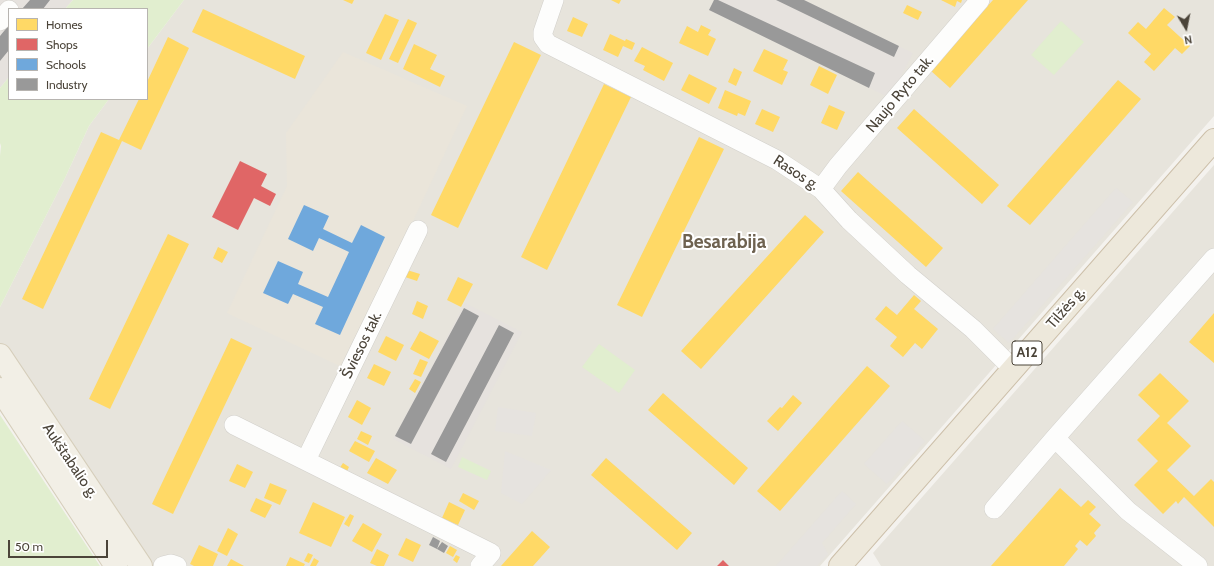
<!DOCTYPE html>
<meta charset="utf-8">
<style>
body{margin:0}
#map{position:relative;width:1214px;height:566px;overflow:hidden;background:#f4f2ee;font-family:Cabin,sans-serif}
canvas{display:block}
.legend{position:absolute;left:8px;top:8px;width:140px;height:92px;box-sizing:border-box;background:#fff;border:1px solid #b7b4b0;margin:0;padding:5px 7px;list-style:none;font-size:12px;color:#4b4439}
.legend li{display:flex;align-items:center;gap:8px;height:20px}
.legend b{width:20px;border:1px solid #b7b4b0}
.north{position:absolute;left:1166px;top:8px;width:40px;height:40px;-webkit-text-stroke:3px #fff;paint-order:stroke;rotate:170deg;font-size:11px;font-weight:700;line-height:16px;text-align:center;color:#4b4439}
.north::after{content:'';display:block;margin:auto;width:14px;height:18px;background:#4b4439;clip-path:polygon(50% 0,100% 100%,50% 72%,0 100%)}
.scale{position:absolute;left:8px;top:540px;width:100px;height:18px;box-sizing:border-box;border:2px solid #4b4439;border-top:0;padding-left:5px;font-size:12px;line-height:14px;white-space:nowrap;color:#4b4439;-webkit-text-stroke:3px #fff;paint-order:stroke}
</style>
<div id="map">
<canvas width="1214" height="566"></canvas>
<ul class="legend">
<li><b style="height:11px;background:#ffd966"></b>Homes</li>
<li><b style="height:11px;background:#e06666"></b>Shops</li>
<li><b style="height:11px;background:#6fa8dc"></b>Schools</li>
<li><b style="height:11px;background:#999"></b>Industry</li>
</ul>
<div class="north">N</div>
<div class="scale">50 m</div>
</div>
<script>
const c = document.querySelector('canvas').getContext('2d');
c.lineJoin = 'round';
function fill(path, color) { c.fillStyle = color; c.fill(path, 'evenodd'); }
function trace(path, color, width, dash) { c.strokeStyle = color; c.lineWidth = width; c.lineCap = dash ? 'butt' : 'round'; c.setLineDash(dash || []); c.stroke(path); }
function write(font, color, halo, rows, align = 'center') {
  c.font = font + ' Cabin,sans-serif'; c.lineWidth = 4; c.setLineDash([]); c.textBaseline = 'middle'; c.strokeStyle = halo; c.fillStyle = color; for (const [text, x, y, turn = 0] of rows) {
    c.save(); c.translate(x, y); c.rotate((+turn || 0) * Math.PI / 180); c.textAlign = isNaN(turn) ? turn : align; if (halo) c.strokeText(text, 0, 0); c.fillText(text, 0, 0); c.restore();
  }
}
const residential = new Path2D(`
 M184 0H1214V116L820 566H145L0 347V307L65 178 89 126 109 99H147V49Z
 M1214 165V566H881L873 553Z`);
const industrial = new Path2D(`
 M0 0H73L65 9H9V77L0 88Z
 M714 0H804L913 53 890 98 709 10Z
 M465 303 522 332 451 469 393 439Z`);
const education = new Path2D(`
 M343 52 467 106 344 368 227 313 287 186 286 133Z`);
const green = new Path2D(`
 M73 0H184L147 49V9H65Z
 M1061 21 1084 42 1054 75 1031 55Z
 M9 77V99H109L89 126 65 178 0 307V156L1 146 0 143V88Z
 M599 344 635 370 619 393 582 367Z
 M0 415 100 566H0Z
 M462 457 491 471 487 480 458 467Z`);
const parking = new Path2D(`
 M1116 188 1133 202 1009 343 993 329Z
 M498 407 536 413 532 436 495 431Z
 M902 421 925 441 887 484 864 464Z
 M505 451 551 470 522 504 501 493Z
 M842 491 856 504 822 543 828 554 817 566H776Z`);
const homes = new Path2D(`
 M343 0H354L352 4Z
 M611 0H621L619 4Z
 M941 0H962L961 3 957 1 955 7Z
 M993 0H1028L950 88 930 70Z
 M907 5 922 12 918 20 903 13Z
 M1164 8 1175 17 1167 25 1190 46 1182 54 1175 48 1154 71 1144 62 1151 54 1128 33 1138 22 1146 29Z
 M203 9 305 56 295 79 192 32Z
 M385 14 399 20 381 60 366 53Z
 M573 17 588 24 582 37 567 31Z
 M408 19 417 23 398 63 389 59Z
 M701 25 711 30 708 35 716 39 708 56 679 43 687 26 698 32Z
 M610 34 625 41 626 39 635 43 632 50 623 46 618 57 603 50Z
 M168 37 189 48 141 150 122 141 43 309 22 299 101 132 119 140 139 99H147V82Z
 M514 42 541 55 458 228 431 215Z
 M414 44 437 55 430 69 445 76 440 87 403 69Z
 M642 47 673 63 664 81 643 70 645 66 634 61Z
 M764 49 788 60 783 70 788 72 782 85 753 71Z
 M819 66 837 75 828 94 810 85Z
 M734 68 742 72 736 86 728 82Z
 M689 74 717 88 709 104 681 90Z
 M1118 80 1141 99 1030 225 1007 206Z
 M604 84 631 97 547 270 521 257Z
 M725 90 751 101 745 116 738 113 737 116 718 108Z
 M829 105 845 112 837 130 821 123Z
 M762 109 780 117 773 132 755 124Z
 M914 109 999 185 982 204 897 128Z
 M699 137 724 149 642 317 617 305Z
 M858 172 943 248 926 267 841 191Z
 M805 215 824 232 701 369 681 351Z
 M168 234 189 244 110 409 89 399Z
 M218 247 228 252 222 263 213 258Z
 M407 270 420 274 417 281 405 277Z
 M458 277 473 284 461 307 447 300Z
 M914 295 921 301 914 309 938 329 922 349 915 343 903 357 890 346 897 337 875 319 886 306 897 315Z
 M417 301 428 306 423 319 412 314Z
 M1214 313V363L1189 342Z
 M420 331 439 341 429 359 410 349Z
 M386 336 404 345 396 361 378 352Z
 M231 338 252 348 173 514 152 504Z
 M420 359 428 362 421 377 413 374Z
 M374 364 391 372 384 386 367 378Z
 M867 366 890 386 780 511 757 491Z
 M1160 373 1189 401 1167 423 1191 446 1167 470 1194 496 1211 479 1214 482V527L1184 497 1178 504 1176 501 1163 514 1134 485 1158 461 1137 440 1160 416 1138 395Z
 M415 379 421 382 415 393 409 389Z
 M663 393 748 468 734 485 648 410Z
 M793 395 802 403 778 431 767 421 780 407 782 408Z
 M357 400 371 408 362 425 348 417Z
 M361 431 372 436 368 445 357 439Z
 M355 441 375 451 369 462 349 451Z
 M376 458 397 470 388 484 367 473Z
 M606 458 692 533 677 550 591 475Z
 M343 463 349 467 346 473 339 469Z
 M237 464 253 472 245 488 229 481Z
 M270 483 287 490 280 505 264 498Z
 M1060 488 1081 507 1088 500 1096 507 1089 514 1101 525 1094 533 1096 536 1087 546 1080 540 1075 546 1078 549 1064 566H991Z
 M463 493 479 501 474 510 459 501Z
 M256 498 272 505 265 518 250 511Z
 M313 502 345 517 331 547 299 533Z
 M449 502 465 510 458 525 442 518Z
 M350 514 354 516 349 527 344 524Z
 M363 523 382 534 372 552 352 541Z
 M228 528 238 534 227 556 217 551Z
 M532 531 550 547 533 566H501Z
 M406 538 421 545 413 562 398 555Z
 M199 545 218 554 213 566H194L190 564Z
 M450 546 457 550 453 557 446 553Z
 M377 549 389 555 384 566H377L370 563Z
 M308 553 313 555 309 563 304 561Z
 M456 555 460 557 457 563 453 560Z
 M290 557 305 564 304 566H286Z
 M314 558 319 561 316 566H310Z
 M231 559 244 566H227Z`);
const shops = new Path2D(`
 M240 161 267 174 261 186 276 194 270 206 254 198 238 230 212 217Z
 M723 560 729 566H717Z`);
const schools = new Path2D(`
 M304 205 329 216 323 229 352 243 361 225 385 237 340 335 315 324 323 307 293 294 288 304 263 293 278 261 303 272 298 284 328 297 349 252 319 238 313 251 288 239Z`);
const industry = new Path2D(`
 M30 0H50L43 9H22Z
 M714 0H718L875 73 869 88 709 10Z
 M776 0H804L899 46 894 57Z
 M9 25V50L0 61V36Z
 M464 308 479 316 411 444 395 436Z
 M499 325 514 333 446 462 431 454Z
 M433 537 440 541 437 549 429 545Z
 M442 542 448 546 444 553 437 549Z`);
const minor = new Path2D(`
 M554 0 543 32V37L548 44 777 160 821 189 849 220 908 275 973 329 1013 369
 M0 21 9 10
 M821 189 838 166 980 0
 M234 425 491 553 480 566
 M1055 438 1128 511 1198 566
 M306 460 418 230
 M994 509 1055 438 1214 258
 M163 566 171 564 177 566`);
const major = new Path2D(`
 M0 355 141 566
 M0 389 116 566`);
const highway = new Path2D(`
 M840 566 1214 140`);
const shields = [
 [1027,353,30]
];
const shieldNames = [
 ["A12",1027,353]
];
const streetNames = [
 ["Naujo Ryto tak.",900,94,-50],
 ["Rasos g.",796,173,33],
 ["Tilžės g.",1066,308,-49],
 ["Šviesos tak.",362,345,-64],
 ["Aukštabalio g.",70,461,56]
];
const districtNames = [
 ["Besarabija",724,242]
];
fill(residential, '#e7e4dc');
fill(industrial, '#e6e2de');
fill(education, '#eae5da');
fill(green, '#e1eecf');
fill(parking, '#e6e3df');
fill(homes, '#ffd966');
fill(shops, '#e06666');
fill(schools, '#6fa8dc');
fill(industry, '#999');
trace(minor, '#d2d0cb', 20);
trace(major, '#d6cebb', 24);
trace(highway, '#ccbfa9', 24);
trace(minor, '#fdfdfc', 19);
trace(major, '#f2efe6', 22);
trace(highway, '#ede8db', 22);
for (const [x, y, w] of shields) { const box = new Path2D(); box.roundRect(x - w / 2, y - 12, w, 24, 3); c.fillStyle = '#fff'; c.fill(box); trace(box, '#4b4439', 1); }
write('bold 14px', '#4b4439', null, shieldNames);
write('15px', '#4b4439', '#fff', streetNames);
write('bold 19px', '#6e6250', '#fff', districtNames);
</script>
